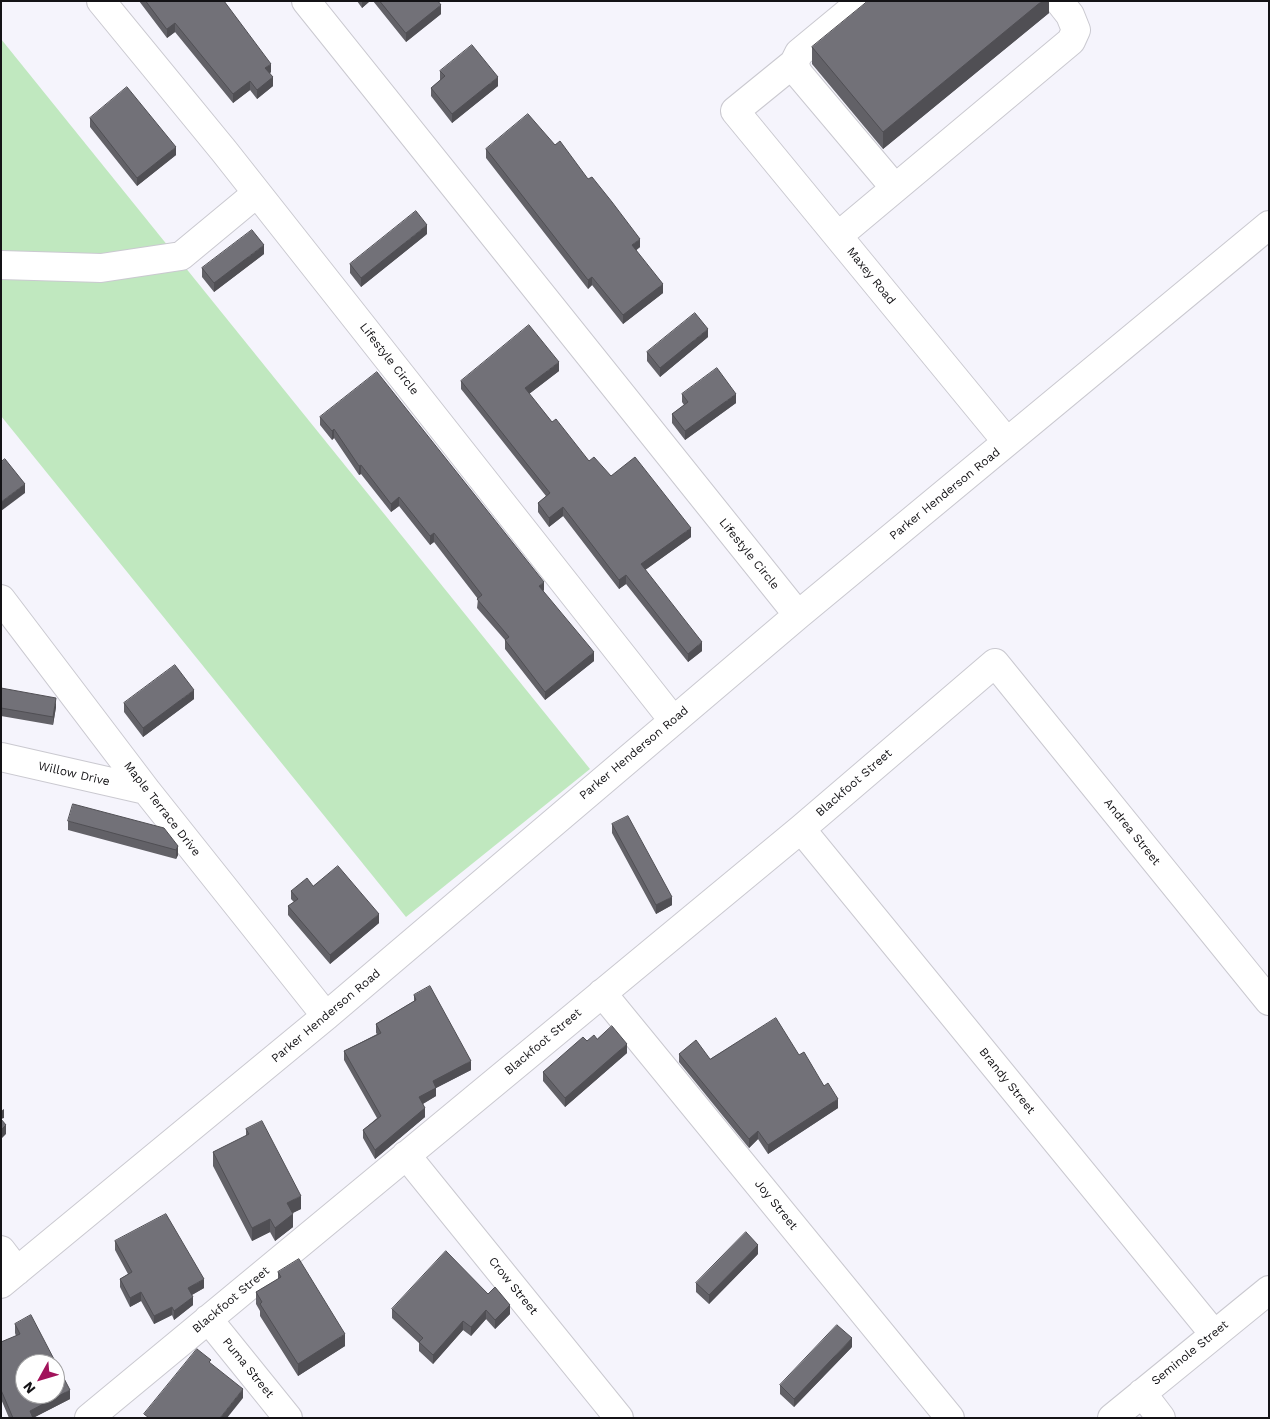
<!DOCTYPE html>
<style>
body{margin:0}
#map{position:relative;width:1270px;height:1419px;overflow:hidden;background:#f5f4fc;font-family:"Work Sans",sans-serif}
canvas{display:block}
.frame{position:absolute;inset:0;border:2px solid #141316;pointer-events:none}
.north{position:absolute;left:15px;top:1354px;width:50px;height:50px;box-sizing:border-box;background:#fff;border:1px solid #a1a1a2;border-radius:50%;rotate:231deg;font-size:14px;font-weight:700;line-height:20px;text-align:center;color:#141316}
.north::after{content:'';display:block;margin:auto;width:18px;height:22px;background:#a2135b;clip-path:polygon(50% 0,100% 100%,50% 72%,0 100%)}
</style>
<div id="map">
<canvas width="1270" height="1419"></canvas>
<div class="frame"></div>
<div class="north">N</div>
</div>
<script>
const c = document.querySelector('canvas').getContext('2d');
c.lineJoin = 'round';
function fill(path, color) { c.fillStyle = color; c.fill(path, 'evenodd'); }
function trace(path, color, width, dash) { c.strokeStyle = color; c.lineWidth = width; c.lineCap = dash ? 'butt' : 'round'; c.setLineDash(dash || []); c.stroke(path); }
function write(font, color, halo, rows, align = 'center') {
  c.font = font + ' "Work Sans",sans-serif'; c.lineWidth = 4; c.setLineDash([]); c.textBaseline = 'middle'; c.strokeStyle = halo; c.fillStyle = color; for (const [text, x, y, turn = 0] of rows) {
    c.save(); c.translate(x, y); c.rotate((+turn || 0) * Math.PI / 180); c.textAlign = isNaN(turn) ? turn : align; if (halo) c.strokeText(text, 0, 0); c.fillText(text, 0, 0); c.restore();
  }
}
const green = new Path2D(`
 M1 39 590 769 406 917 1 416Z`);
const minor = new Path2D(`
 M101 1 224 151 673 720
 M306 1 798 615
 M862 1 799 53 794 63 798 73 895 188
 M794 63 735 111 1007 442
 M838 236 1071 41 1076 30 1070 15 1059 1
 M1 265 101 268 181 256 257 193
 M1 599 146 790 326 1016
 M1 757 146 790
 M801 829 1214 1334
 M602 993 950 1418
 M406 1155 619 1418
 M1 1250 17 1271
 M1 1284 326 1016 798 615 1269 225
 M208 1319 288 1418
 M1142 1393 1161 1418
 M89 1418 801 829 995 663 1269 1001
 M1112 1418 1269 1290`);
const wall = new Path2D(`
 M139 1H224L271 72 270 73 273 86 257 99 250 90 233 103 175 32 167 38Z
 M357 1H370L362 8Z
 M373 1H438L441 14 406 42Z
 M1049 1V13L883 149 812 64V47Z
 M440 71 498 86 452 123 431 96V88L440 80Z
 M90 118 176 155 137 186 90 127Z
 M486 149 640 247 636 250 663 293 623 324 592 285 588 289 486 158Z
 M427 234 361 287 350 273V264Z
 M264 254 214 292 202 277V268Z
 M708 337 660 377 647 361V352Z
 M559 371 529 394 552 422 589 461 611 476 691 537 645 570 702 651 688 662 626 584 619 589 563 516 549 527 538 512V503L546 496 461 389V381Z
 M682 394 736 403 685 440 672 423V414L684 405 682 402Z
 M320 417 544 590 543 591 594 661 545 700 505 649V640L477 608 478 599 434 542 430 545 399 506 391 512 361 474 359 475 334 438 332 440 320 425Z
 M1 688 56 707 53 725 1 716Z
 M194 699 143 737 124 712V703Z
 M68 821 178 846V855L176 859 68 830Z
 M612 824 672 905 656 914 612 833Z
 M313 886 379 923 330 964 288 915V906L294 902 291 899V891Z
 M414 995 471 1070 436 1088V1096L423 1104 425 1117 375 1159 363 1138V1130L377 1118 344 1060V1051L377 1034 376 1033V1024L414 1001Z
 M597 1039 627 1053 565 1107 543 1081V1072L587 1041Z
 M679 1054 710 1059 799 1055 824 1086 838 1108 768 1154 758 1139 749 1148 679 1062Z
 M246 1129 301 1209 292 1213 293 1227 275 1241 270 1232 252 1241 213 1166V1152L246 1136Z
 M115 1241 204 1288 192 1295 193 1305 174 1320 172 1315 154 1324 141 1301 130 1307 120 1287V1279L128 1274 115 1250Z
 M758 1254 709 1304 696 1292V1283Z
 M278 1272 345 1346 298 1376 260 1316V1311L256 1304V1292L278 1279Z
 M488 1294 510 1314 495 1329 486 1319 471 1336 463 1330 433 1364 419 1351V1343L392 1318V1309Z
 M15 1324 70 1399 33 1418H9L1 1399V1342L16 1336 15 1333Z
 M852 1347 794 1407 780 1394V1385Z`);
const shadedWall = new Path2D(`
 M362 1H370L362 8Z
 M1042 1H1049V13L883 149V132Z
 M441 5V14L406 42V33Z
 M175 23V32L167 38V29Z
 M271 64V72L265 77V68Z
 M273 77V86L257 99V90Z
 M498 77V86L452 123V114Z
 M250 81V90L233 103V94Z
 M176 147V155L137 186V178Z
 M427 225V234L361 287V278Z
 M640 239V247L632 254V245Z
 M264 245V254L214 292V283Z
 M592 277V285L588 289V280Z
 M663 284V293L623 324V315Z
 M708 329V337L660 377V368Z
 M559 362V371L525 397V388Z
 M736 394V403L685 440V431Z
 M334 429V438L332 440V431Z
 M361 465V474L359 475V466Z
 M25 484V493L1 511V502Z
 M399 497V506L391 512V504Z
 M563 507V516L549 527V518Z
 M691 528V537L641 573V564Z
 M434 533V542L430 545V536Z
 M626 575V584L619 589V580Z
 M544 582V590L539 595V586Z
 M702 642V651L688 662V654Z
 M594 652V661L545 700V692Z
 M194 690V699L143 737V728Z
 M56 698V707L53 725V717Z
 M178 846V855L176 859V850Z
 M672 897V905L656 914V905Z
 M379 914V923L330 964V955Z
 M627 1044V1053L565 1107V1098Z
 M471 1061V1070L436 1088V1096L419 1106V1097L433 1081Z
 M838 1099V1108L768 1154V1145Z
 M425 1108V1117L375 1159V1150Z
 M4 1109V1118L1 1119V1111Z
 M6 1125V1134L1 1139V1130Z
 M758 1131V1139L749 1148V1139Z
 M301 1196V1209L287 1216V1203Z
 M293 1214V1227L275 1241V1228Z
 M270 1219V1232L252 1241V1228Z
 M758 1245V1254L709 1304V1295Z
 M204 1279V1288L188 1297V1288Z
 M141 1292V1301L130 1307V1298Z
 M193 1297V1305L174 1320V1311Z
 M510 1305V1314L495 1329V1320Z
 M172 1307V1315L154 1324V1316Z
 M486 1310V1319L471 1336V1327Z
 M463 1321V1330L433 1364V1355Z
 M345 1334V1346L298 1376V1364Z
 M852 1338V1347L794 1407V1399Z
 M243 1389V1398L227 1418H220Z
 M70 1390V1399L33 1418H30V1411Z`);
const building = new Path2D(`
 M146 1H224L271 64 265 68 273 77 257 90 250 81 233 94 175 23 167 29Z
 M380 1H438L441 5 406 33Z
 M868 1H1042L883 132 812 47Z
 M472 45 498 77 452 114 431 88 445 76 440 71Z
 M127 87 176 147 137 178 90 118Z
 M528 114 555 145 560 141 588 179 592 177 612 202 640 239 632 245 663 284 623 315 592 277 588 280 486 149Z
 M416 211 427 225 361 278 350 264Z
 M252 230 264 245 214 283 202 268Z
 M695 313 708 329 660 368 647 352Z
 M529 325 559 362 525 388 552 422 556 419 589 461 594 457 611 476 635 457 691 528 641 564 702 642 688 654 626 575 619 580 563 507 549 518 538 503 550 493 461 381Z
 M717 368 736 394 685 431 672 414 688 402 682 394Z
 M377 372 544 582 539 586 594 652 545 692 505 640 509 637 477 599 482 595 434 533 430 536 399 497 391 504 361 465 359 466 334 429 332 431 320 417Z
 M5 459 25 484 1 502V462Z
 M175 665 194 690 143 728 124 703Z
 M1 688 56 698 53 717 1 708Z
 M73 804 164 828 178 846 176 850 68 821Z
 M628 816 672 897 656 905 612 824Z
 M338 866 379 914 330 955 288 906 298 899 291 891 307 878 313 886Z
 M430 986 471 1061 433 1081 436 1088 419 1097 425 1108 375 1150 363 1130 381 1116 344 1051 381 1033 376 1024 416 1000 414 995Z
 M776 1018 799 1055 804 1052 824 1086 828 1083 838 1099 768 1145 758 1131 749 1139 679 1054 696 1040 710 1059Z
 M612 1026 627 1044 565 1098 543 1072 583 1037 587 1041 594 1035 597 1039Z
 M1 1119 6 1125 1 1130Z
 M262 1121 301 1196 287 1203 293 1214 275 1228 270 1219 252 1228 213 1152 249 1134 246 1129Z
 M166 1214 204 1279 188 1288 193 1297 174 1311 172 1307 154 1316 141 1292 130 1298 120 1279 132 1272 115 1241Z
 M746 1232 758 1245 709 1295 696 1283Z
 M446 1251 488 1294 495 1287 510 1305 495 1320 486 1310 471 1327 463 1321 433 1355 419 1342 423 1338 392 1309Z
 M299 1259 345 1334 298 1364 260 1304 262 1302 256 1292 281 1277 278 1272Z
 M31 1315 70 1390 30 1411 33 1418H13L1 1390V1342L20 1334 15 1324ZM25 1364H55V1394H25Z
 M837 1325 852 1338 794 1399 780 1385Z
 M197 1349 211 1360 209 1362 243 1389 220 1418H149L144 1414Z`);
const streetNames = [
 ["Maxey Road",871,276,51],
 ["Lifestyle Circle",389,359,52],
 ["Parker Henderson Road",945,494,-39],
 ["Lifestyle Circle",749,554,51],
 ["Parker Henderson Road",634,753,-40],
 ["Willow Drive",74,774,13],
 ["Blackfoot Street",854,783,-41],
 ["Maple Terrace Drive",162,809,52],
 ["Andrea Street",1132,832,51],
 ["Parker Henderson Road",326,1016,-40],
 ["Blackfoot Street",543,1042,-40],
 ["Brandy Street",1007,1081,51],
 ["Joy Street",776,1205,51],
 ["Crow Street",513,1286,51],
 ["Blackfoot Street",231,1300,-40],
 ["Seminole Street",1190,1353,-39],
 ["Puma Street",248,1368,51]
];
fill(green, '#c0e8bf');
trace(minor, '#cac9d0', 30);
trace(minor, '#fff', 28);
fill(wall, '#626167');
fill(shadedWall, '#504f54');
fill(building, '#727178');
trace(building, '#504f54', 1);
write('12px', '#141316', '#fff', streetNames);
</script>
